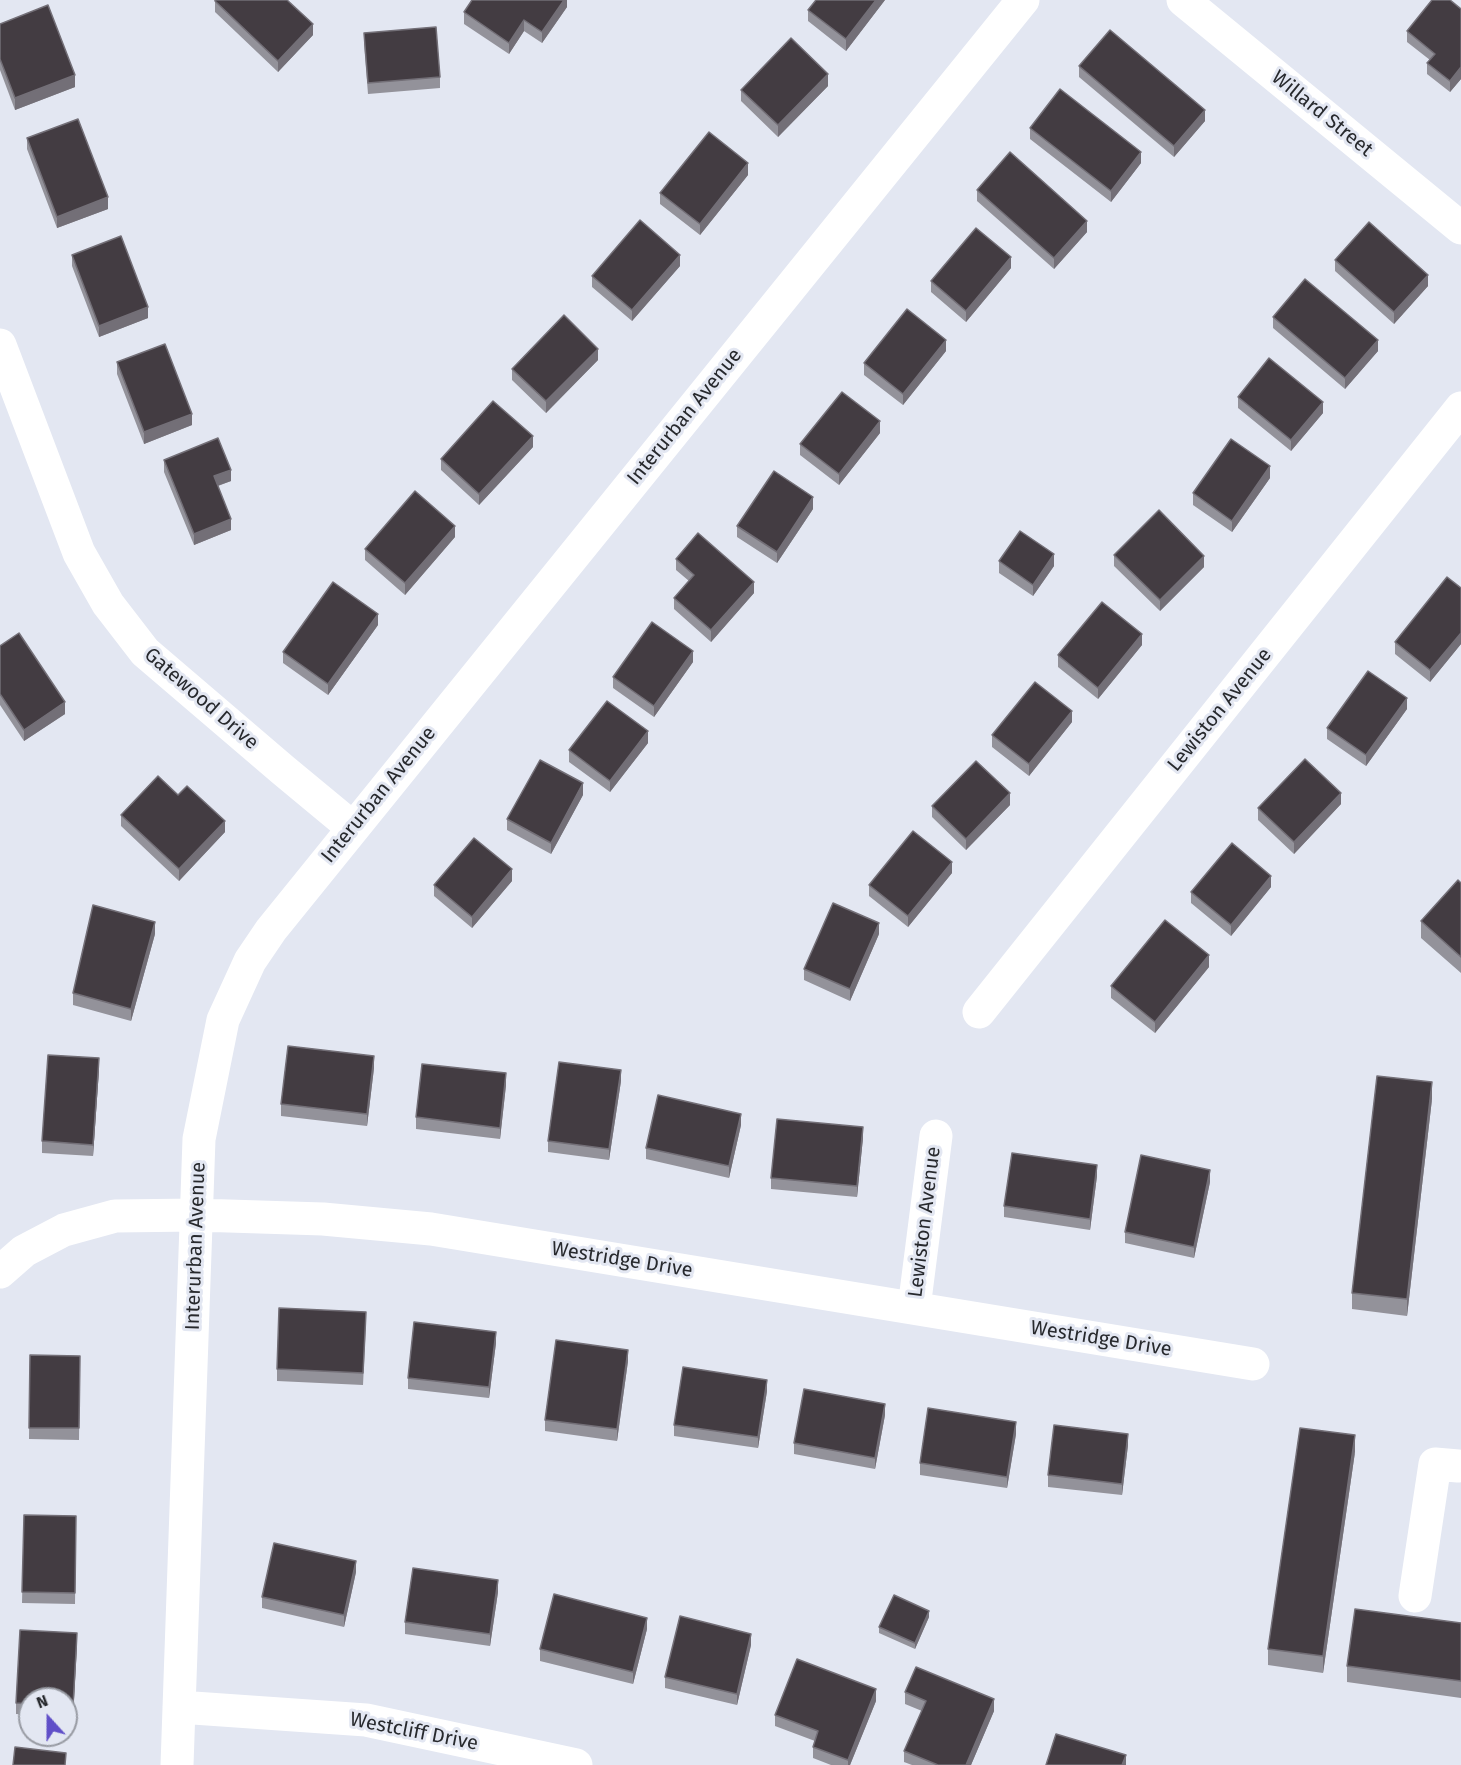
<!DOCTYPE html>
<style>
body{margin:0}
#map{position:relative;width:1461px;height:1765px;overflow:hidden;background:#e3e7f2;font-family:"Fira Sans",sans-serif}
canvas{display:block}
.north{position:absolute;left:18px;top:1687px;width:60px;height:60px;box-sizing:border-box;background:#e3e7f2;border:2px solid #989ba3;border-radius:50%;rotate:339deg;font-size:16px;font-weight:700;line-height:24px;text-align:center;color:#27292d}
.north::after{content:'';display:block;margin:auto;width:21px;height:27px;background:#604fc8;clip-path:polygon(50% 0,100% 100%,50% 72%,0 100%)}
</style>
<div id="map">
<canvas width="1461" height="1765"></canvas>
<div class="north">N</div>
</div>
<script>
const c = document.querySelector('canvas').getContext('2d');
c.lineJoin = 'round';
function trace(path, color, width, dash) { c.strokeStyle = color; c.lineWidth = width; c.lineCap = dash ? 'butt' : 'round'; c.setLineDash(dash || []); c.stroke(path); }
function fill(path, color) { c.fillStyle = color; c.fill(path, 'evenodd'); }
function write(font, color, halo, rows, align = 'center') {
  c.font = font + ' "Fira Sans",sans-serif'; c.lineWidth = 6; c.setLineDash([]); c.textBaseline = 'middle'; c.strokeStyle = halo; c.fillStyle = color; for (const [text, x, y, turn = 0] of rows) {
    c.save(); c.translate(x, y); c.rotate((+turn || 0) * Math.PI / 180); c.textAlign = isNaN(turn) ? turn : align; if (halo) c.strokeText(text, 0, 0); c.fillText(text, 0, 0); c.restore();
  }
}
const minor = new Path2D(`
 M1183 0 1461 228
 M0 345 79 553 108 604 145 652 283 770 353 828
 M979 1012 1461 408
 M0 1272 24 1251 64 1230 115 1216 197 1215 323 1219 431 1229 1253 1364
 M914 1308 936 1136
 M1415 1596 1435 1464 1458 1466
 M179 1707 366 1720 576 1765
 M177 1765 199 1139 223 1020 250 961 271 930 1023 0`);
const wall = new Path2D(`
 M567 0V7L542 43 524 31 509 54 464 24V12Z
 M885 0 846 51 808 21V10Z
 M215 1 313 35 278 72 215 12Z
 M1461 9V79L1450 92 1427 74V63L1430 60 1407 42V31Z
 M0 24 75 87 15 110 0 70Z
 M364 33 440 77V88L368 94 364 44Z
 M1079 66 1205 121 1174 157 1079 77Z
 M828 86 778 137 741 101V90Z
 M1030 128 1141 163 1111 202 1030 139Z
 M27 138 108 209 57 228 27 149Z
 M748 175 700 235 660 204V193Z
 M977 190 1087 232 1054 269 977 201Z
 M72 255 148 318 99 337 72 266Z
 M1335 260 1428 286 1394 324 1335 271Z
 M680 266 632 321 592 287V276Z
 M1011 268 966 322 931 292V281Z
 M1273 317 1378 351 1345 389 1273 328Z
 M946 351 903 405 864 375V363Z
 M598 360 546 413 512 380V369Z
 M117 362 192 425 144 444 117 374Z
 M1238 397 1323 413 1291 451 1238 408Z
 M880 433 839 485 800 455V444Z
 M533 447 479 505 441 470V459Z
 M164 460 231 481 218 486 231 530 194 545 164 472Z
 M1270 478 1232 532 1193 505V493Z
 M813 509 777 563 737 537V526Z
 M455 537 405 595 365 560V549Z
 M1114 555 1204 567 1160 611 1114 566Z
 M676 559 754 593 711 642 674 609V598L689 581 676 570Z
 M999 561 1054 566 1033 596 999 573Z
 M1461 588V644L1430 682 1395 654V642Z
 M378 625 328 695 283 663V652Z
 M1142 645 1098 699 1058 667V655Z
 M0 646 65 714 24 741 0 705Z
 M693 662 654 717 613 688V677Z
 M1407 709 1366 766 1327 739V728Z
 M1072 722 1029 776 992 747V735Z
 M648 743 610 792 569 762V750Z
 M178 795 225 832 179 881 121 826V815Z
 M583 795 551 854 507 830V819Z
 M1341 804 1294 854 1258 820V808Z
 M1010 805 966 850 932 817V806Z
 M952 873 908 927 869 896V885Z
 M512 881 472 928 434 896V885Z
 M1461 883V973L1421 938V921Z
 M1271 887 1231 936 1191 903V892Z
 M155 934 131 1021 73 1005V993Z
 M879 934 850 1001 804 980V969Z
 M1209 967 1155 1033 1111 998V986Z
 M374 1068 367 1126 281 1116V1104Z
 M99 1070 93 1156 42 1153V1141Z
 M621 1081 609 1160 548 1152V1141Z
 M506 1085 500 1139 416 1129V1117Z
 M1432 1099 1407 1316 1352 1309V1293Z
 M741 1125 729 1178 646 1159V1148Z
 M863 1138 857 1197 771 1189V1178Z
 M1097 1176 1090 1230 1004 1217V1206Z
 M1210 1182 1194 1258 1125 1243V1232Z
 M366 1323 363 1385 277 1381V1369Z
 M496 1343 489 1398 408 1389V1378Z
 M30 1355 80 1356 79 1440 29 1439Z
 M628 1361 617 1441 545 1431V1420Z
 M767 1391 758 1448 674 1436V1425Z
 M885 1415 875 1469 794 1454V1443Z
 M1016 1434 1007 1488 920 1475V1463Z
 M1128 1445 1122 1495 1048 1487V1475Z
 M1355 1452 1323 1673 1268 1665V1649Z
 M24 1515 76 1516 75 1604 22 1603Z
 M356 1572 344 1627 262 1608V1597Z
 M498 1592 490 1646 405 1634V1622Z
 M929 1617 915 1649 879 1633V1627Z
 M1461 1623V1698L1347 1682V1666Z
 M647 1629 633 1684 540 1661V1649Z
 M77 1645 73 1717H66V1699H30V1715L16 1714V1703Z
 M751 1645 737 1705 665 1688V1677Z
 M905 1692 994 1711 971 1765H912L904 1762V1751L922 1711 905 1704Z
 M876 1701 850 1765H831L813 1758V1747L815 1741 775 1726V1715Z`);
const shadedWall = new Path2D(`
 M564 0H567V7L542 43V32Z
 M876 0H885L846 51V39Z
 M524 20V31L509 54V43Z
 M313 24V35L278 72V61Z
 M1461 67V79L1450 92V81Z
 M828 74V86L778 137V125Z
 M75 75V87L15 110V98Z
 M1205 110V121L1174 157V146Z
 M1141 152V163L1111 202V191Z
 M748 163V175L700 235V224Z
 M108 197V209L57 228V217Z
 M1087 221V232L1054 269V258Z
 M680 255V266L632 321V310Z
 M1011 257V268L966 322V311Z
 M1428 275V286L1394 324V312Z
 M148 307V318L99 337V326Z
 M946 340V351L903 405V394Z
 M1378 340V351L1345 389V378Z
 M598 349V360L546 413V401Z
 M1323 402V413L1291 451V440Z
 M192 414V425L144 444V432Z
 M880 421V433L839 485V474Z
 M533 436V447L479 505V494Z
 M1270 466V478L1232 532V521Z
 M231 470V481L214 487V476Z
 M813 497V509L777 563V552Z
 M231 519V530L194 545V534Z
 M455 526V537L405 595V583Z
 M1054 554V566L1033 596V585Z
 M1204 556V567L1160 611V600Z
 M754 582V593L711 642V630Z
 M378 614V625L328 695V684Z
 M1461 633V644L1430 682V670Z
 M1142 634V645L1098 699V688Z
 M693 651V662L654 717V706Z
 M1407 698V709L1366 766V755Z
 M65 702V714L24 741V730Z
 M1072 711V722L1029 776V764Z
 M648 731V743L610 792V781Z
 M583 783V795L551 854V843Z
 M1010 793V805L966 850V839Z
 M1341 793V804L1294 854V842Z
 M225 821V832L179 881V869Z
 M952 862V873L908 927V916Z
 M512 869V881L472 928V917Z
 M1271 876V887L1231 936V925Z
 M155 922V934L131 1021V1009Z
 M879 923V934L850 1001V989Z
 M1209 955V967L1155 1033V1022Z
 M374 1056V1068L367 1126V1114Z
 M99 1058V1070L93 1156V1145Z
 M621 1070V1081L609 1160V1149Z
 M506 1073V1085L500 1139V1128Z
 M1432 1082V1099L1407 1316V1299Z
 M741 1114V1125L729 1178V1166Z
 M863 1127V1138L857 1197V1186Z
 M1097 1165V1176L1090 1230V1219Z
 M1210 1170V1182L1194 1258V1247Z
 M496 1332V1343L489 1398V1387Z
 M628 1350V1361L617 1441V1429Z
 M767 1380V1391L758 1448V1437Z
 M885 1404V1415L875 1469V1458Z
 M1016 1422V1434L1007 1488V1477Z
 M1128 1434V1445L1122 1495V1484Z
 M1355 1435V1452L1323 1673V1656Z
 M356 1561V1572L344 1627V1615Z
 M498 1580V1592L490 1646V1634Z
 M929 1611V1617L915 1649V1643Z
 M647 1618V1629L633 1684V1672Z
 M77 1633V1645L73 1717V1706Z
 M751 1634V1645L737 1705V1694Z
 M876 1689V1701L850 1765H848V1760Z
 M994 1699V1711L971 1765H966Z
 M1126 1755V1765H1122Z`);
const building = new Path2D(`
 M215 0H287L313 24 278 61 215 1Z
 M472 0H564L542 32 524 20 509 43 464 12Z
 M816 0H876L846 39 808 10Z
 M1432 0H1450L1461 9V67L1450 81 1427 63 1435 54 1407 31Z
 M48 5 75 75 15 98 0 59V24Z
 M436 27 440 77 368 83 364 33Z
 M1110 30 1205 110 1174 146 1079 66Z
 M791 38 828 74 778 125 741 90Z
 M1060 89 1141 152 1111 191 1030 128Z
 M78 119 108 197 57 217 27 138Z
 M709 132 748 163 700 224 660 193Z
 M1010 152 1087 221 1054 258 977 190Z
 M640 220 680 255 632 310 592 276Z
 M1369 222 1428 275 1394 312 1335 260Z
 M976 228 1011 257 966 311 931 281Z
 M121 236 148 307 99 326 72 255Z
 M1305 279 1378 340 1345 378 1273 317Z
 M907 309 946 340 903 394 864 363Z
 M564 315 598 349 546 401 512 369Z
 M165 344 192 414 144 432 117 362Z
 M1269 358 1323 402 1291 440 1238 397Z
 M842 392 880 421 839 474 800 444Z
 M493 401 533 436 479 494 441 459Z
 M218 438 231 470 214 476 231 519 194 534 164 460Z
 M1231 439 1270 466 1232 521 1193 493Z
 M774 471 813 497 777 552 737 526Z
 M415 491 455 526 405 583 365 549Z
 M1159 510 1204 556 1160 600 1114 555Z
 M1020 531 1054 554 1033 585 999 561Z
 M698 533 754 582 711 630 674 598 694 575 676 559Z
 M1447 577 1461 588V633L1430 670 1395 642Z
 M333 582 378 614 328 684 283 652Z
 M1102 602 1142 634 1098 688 1058 655Z
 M652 622 693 651 654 706 613 677Z
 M19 633 65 702 24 730 0 694V646Z
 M1368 671 1407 698 1366 755 1327 728Z
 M1035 682 1072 711 1029 764 992 735Z
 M607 701 648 731 610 781 569 750Z
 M1305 759 1341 793 1294 842 1258 808Z
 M540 760 583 783 551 843 507 819Z
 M976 761 1010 793 966 839 932 806Z
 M158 776 178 795 187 786 225 821 179 869 121 815Z
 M913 831 952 862 908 916 869 885Z
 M474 838 512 869 472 917 434 885Z
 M1232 843 1271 876 1231 925 1191 892Z
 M1458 880 1461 883V957L1421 921Z
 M833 903 879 923 850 989 804 969Z
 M93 905 155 922 131 1009 73 993Z
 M1165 920 1209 955 1155 1022 1111 986Z
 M288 1046 374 1056 367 1114 281 1104Z
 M48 1055 99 1058 93 1145 42 1141Z
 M559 1062 621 1070 609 1149 548 1141Z
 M422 1064 506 1073 500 1128 416 1117Z
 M1377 1076 1432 1082 1407 1299 1352 1293Z
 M658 1095 741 1114 729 1166 646 1148Z
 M777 1119 863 1127 857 1186 771 1178Z
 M1012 1153 1097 1165 1090 1219 1004 1206Z
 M1141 1155 1210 1170 1194 1247 1125 1232Z
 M279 1308 366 1312 363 1373 277 1369Z
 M414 1322 496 1332 489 1387 408 1378Z
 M556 1340 628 1350 617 1429 545 1420Z
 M30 1355 80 1356 79 1428H29Z
 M683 1367 767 1380 758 1437 674 1425Z
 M804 1389 885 1404 875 1458 794 1443Z
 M928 1408 1016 1422 1007 1477 920 1463Z
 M1054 1425 1128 1434 1122 1484 1048 1475Z
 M1300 1428 1355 1435 1323 1656 1268 1649Z
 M24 1515 76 1516 75 1593 22 1592Z
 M274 1543 356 1561 344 1615 262 1597Z
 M413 1568 498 1580 490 1634 405 1622Z
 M554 1594 647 1618 633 1672 540 1649Z
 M894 1595 929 1611 915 1643 879 1627Z
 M1355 1609 1461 1623V1681L1347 1666Z
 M680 1616 751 1634 737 1694 665 1677Z
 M20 1630 77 1633 73 1706H66V1699H30V1704L16 1703Z
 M797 1659 876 1689 848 1760 813 1747 818 1731 775 1715Z
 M916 1667 994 1699 966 1765H938L904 1751 926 1701 905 1692Z
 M1056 1734 1126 1755 1122 1765H1046Z
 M15 1747 66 1753 65 1765H13Z`);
const streetNames = [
 ["Willard Street",1322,114,39],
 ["Interurban Avenue",685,417,-51],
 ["Gatewood Drive",201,699,41],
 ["Lewiston Avenue",1220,710,-51],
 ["Interurban Avenue",379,795,-51],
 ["Lewiston Avenue",925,1222,-83],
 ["Interurban Avenue",196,1246,-88],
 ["Westridge Drive",622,1260,9],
 ["Westridge Drive",1101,1339,9],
 ["Westcliff Drive",414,1732,11]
];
trace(minor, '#fff', 33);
fill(wall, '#93929a');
fill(shadedWall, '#736f77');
fill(building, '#433c42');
trace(building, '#736f77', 1.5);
write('20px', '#27292d', '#e3e7f2', streetNames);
</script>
